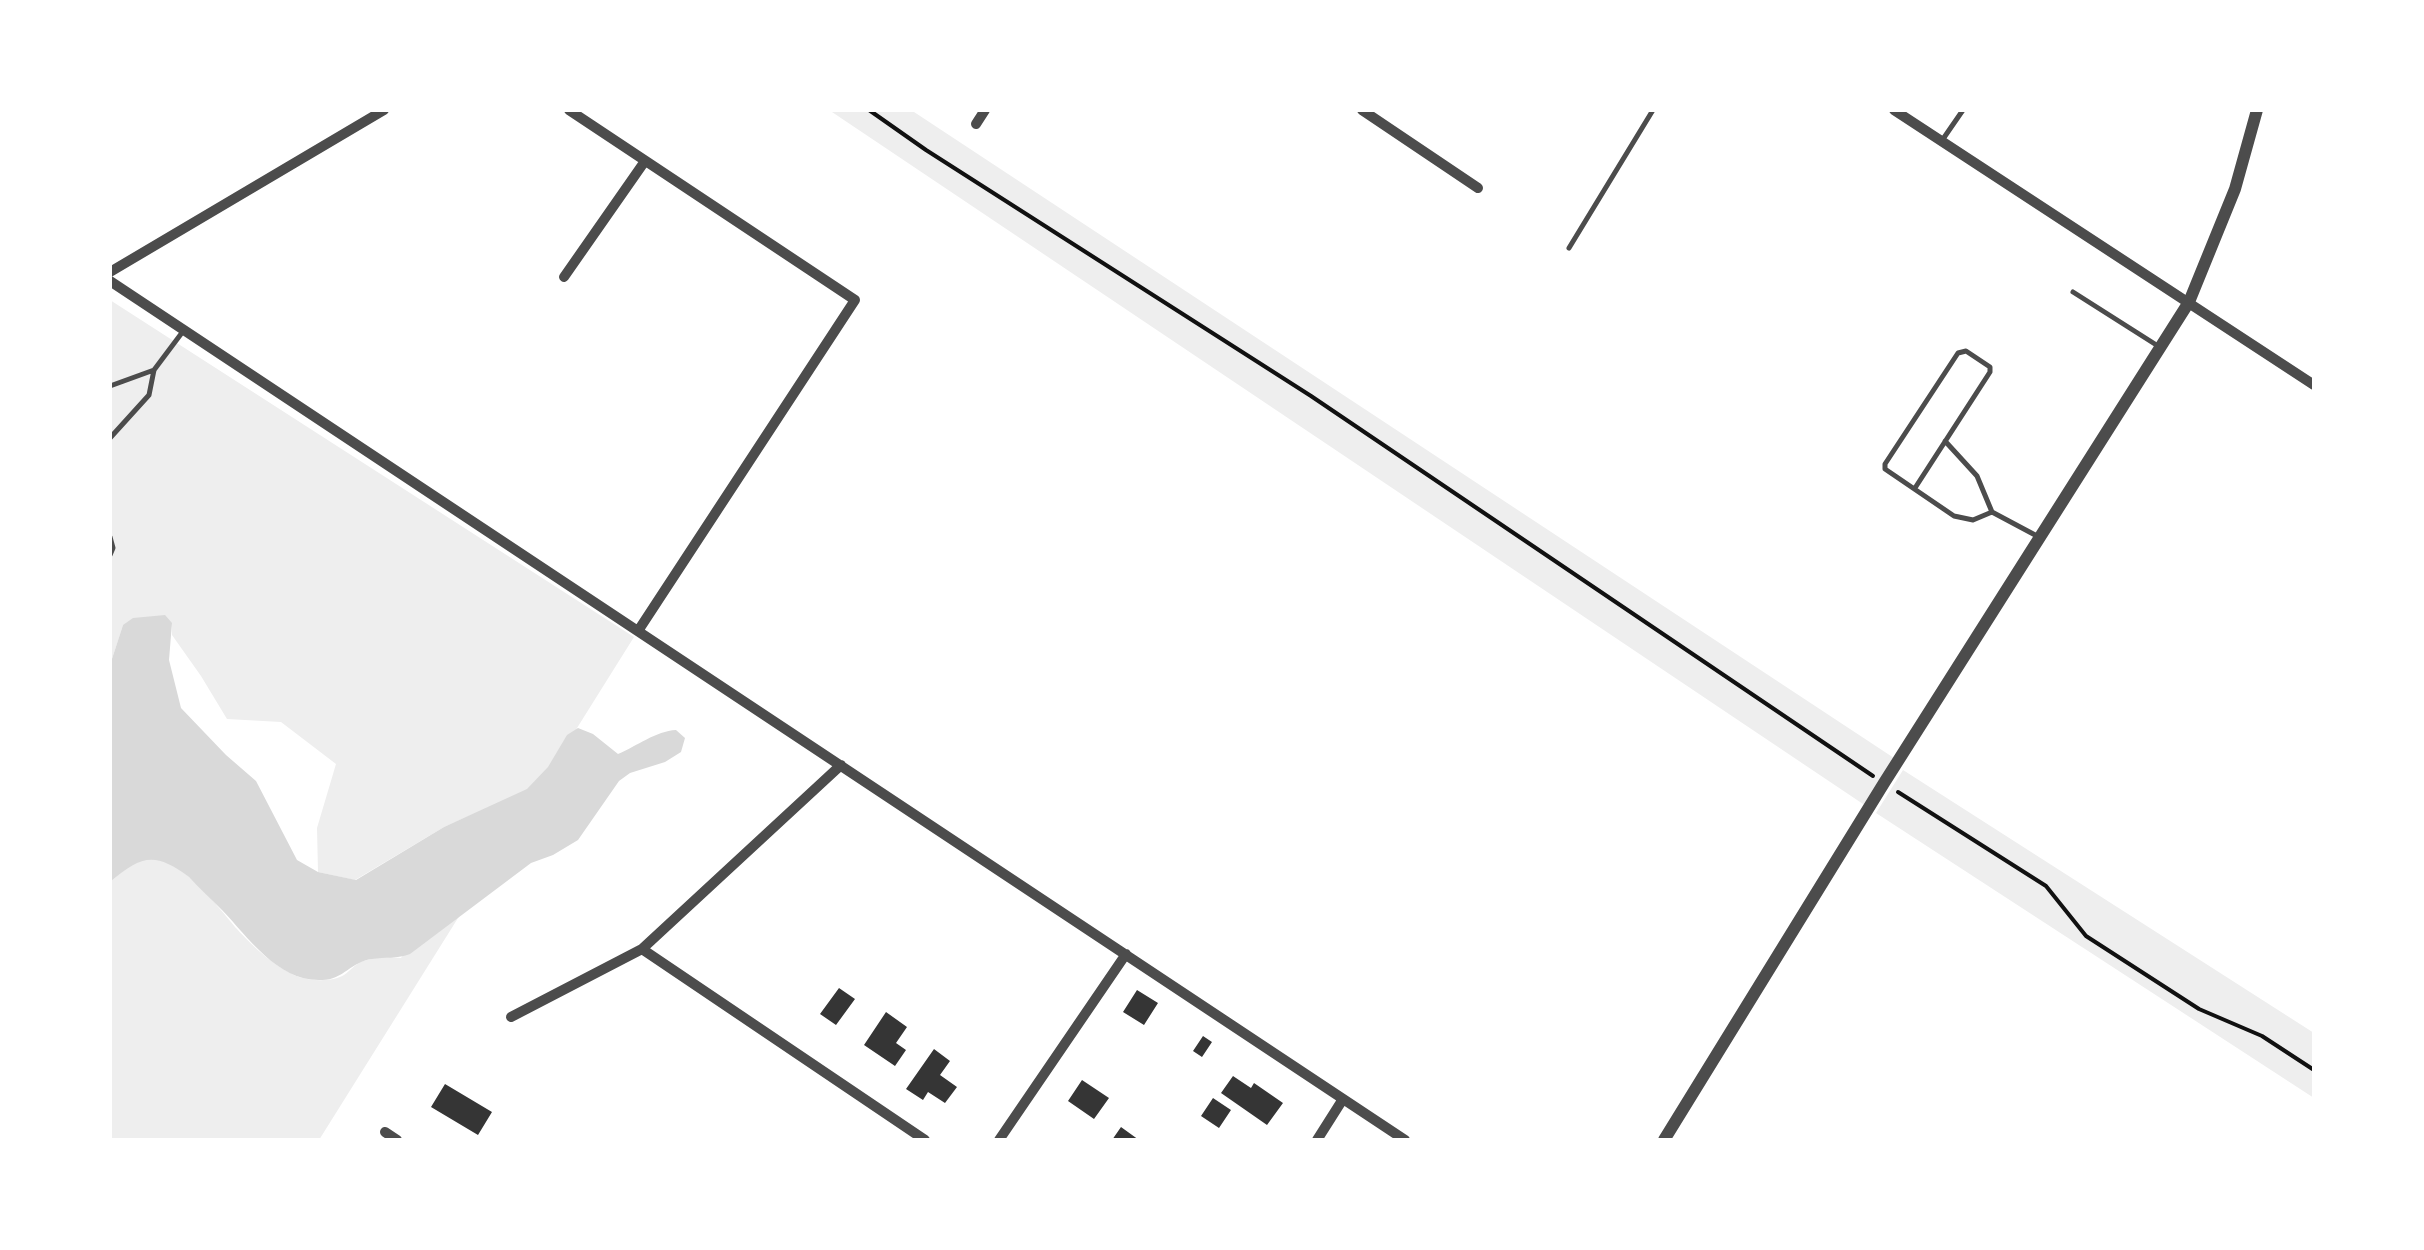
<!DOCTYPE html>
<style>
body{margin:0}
#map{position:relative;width:2424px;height:1250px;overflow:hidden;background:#fff;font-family:Ubuntu,sans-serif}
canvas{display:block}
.frame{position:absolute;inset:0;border:112px solid #fff;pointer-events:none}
</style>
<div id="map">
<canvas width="2424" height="1250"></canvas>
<div class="frame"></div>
</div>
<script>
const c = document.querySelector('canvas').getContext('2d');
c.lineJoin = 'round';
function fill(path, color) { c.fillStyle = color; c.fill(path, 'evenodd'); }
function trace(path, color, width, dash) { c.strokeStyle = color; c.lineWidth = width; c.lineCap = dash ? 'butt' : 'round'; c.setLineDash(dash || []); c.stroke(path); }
const green = new Path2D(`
 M829 110H911L1894 758 1866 806Z
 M110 300 634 637 319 1140H110V882C121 873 134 860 149 858 179 855 220 909 237 929 253 947 276 968 299 977 311 981 333 982 344 975 351 970 354 965 363 961 374 957 390 957 401 958L505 800 444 827 355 880 318 872 317 828 336 764 281 722 227 719 201 676 172 635V623L123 625 110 665Z
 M1903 770 2314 1033V1098L1876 813Z`);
const water = new Path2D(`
 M165 615 172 623 169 660 181 708 226 755 256 781 297 860 318 872 356 880 444 827 527 789 548 767 567 735 578 728 593 734 618 754C637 746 656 731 676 730L685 738 681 752 665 762 630 773 619 781 578 840 553 855 531 863 410 954C398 959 385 957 372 959 352 961 343 980 322 980 278 982 249 938 222 910 211 899 199 888 189 877 154 851 141 856 110 882V665L123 625 133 618Z`);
const building = new Path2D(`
 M839 988 855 999 836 1025 820 1014Z
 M1137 990 1158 1003 1144 1025 1123 1012Z
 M886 1012 907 1027 896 1043 906 1050 895 1066 864 1045Z
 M1203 1036 1212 1042 1202 1057 1193 1051Z
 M934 1049 950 1061 940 1075 957 1087 945 1103 928 1092 923 1100 906 1089Z
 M1233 1076 1251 1088 1254 1083 1283 1103 1267 1125 1221 1093Z
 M1082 1080 1109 1098 1094 1119 1068 1101Z
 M445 1084 492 1112 478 1135 431 1107Z
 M1213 1098 1231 1110 1219 1128 1201 1116Z
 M1121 1127 1139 1140H1112Z`);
const path = new Path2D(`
 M869 110 926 150 1311 396 1873 776
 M1898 792 2046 886 2086 936 2199 1009 2262 1036 2314 1070`);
const service = new Path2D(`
 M1943 139 1963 110
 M1569 248 1653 110
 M2073 292 2158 346
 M110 386 154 370
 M110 438 149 395 154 370 184 330
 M1945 441 1977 476 1992 512 2037 536
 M1915 488 1990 372V367L1966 351 1958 353 1885 464V469L1954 516 1973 520 1992 512
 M110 537 113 548 110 555`);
const minor = new Path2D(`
 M569 110 855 300 638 631
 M1362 110 1478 188
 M1894 110 2314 385
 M976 124 985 110
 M110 272 384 110
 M564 277 645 161
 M110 281 1405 1140
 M642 949 925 1140
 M511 1017 642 949 841 765
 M385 1132 397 1140
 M999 1140 1126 954
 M1317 1140 1343 1099`);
const tertiary = new Path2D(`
 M1664 1140 1884 783 2189 302 2235 189 2257 110`);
fill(green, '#eee');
fill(water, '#d9d9d9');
fill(building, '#353535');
trace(path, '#111', 4);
trace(service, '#4c4c4c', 5);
trace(minor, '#4c4c4c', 10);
trace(tertiary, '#4c4c4c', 12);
</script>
